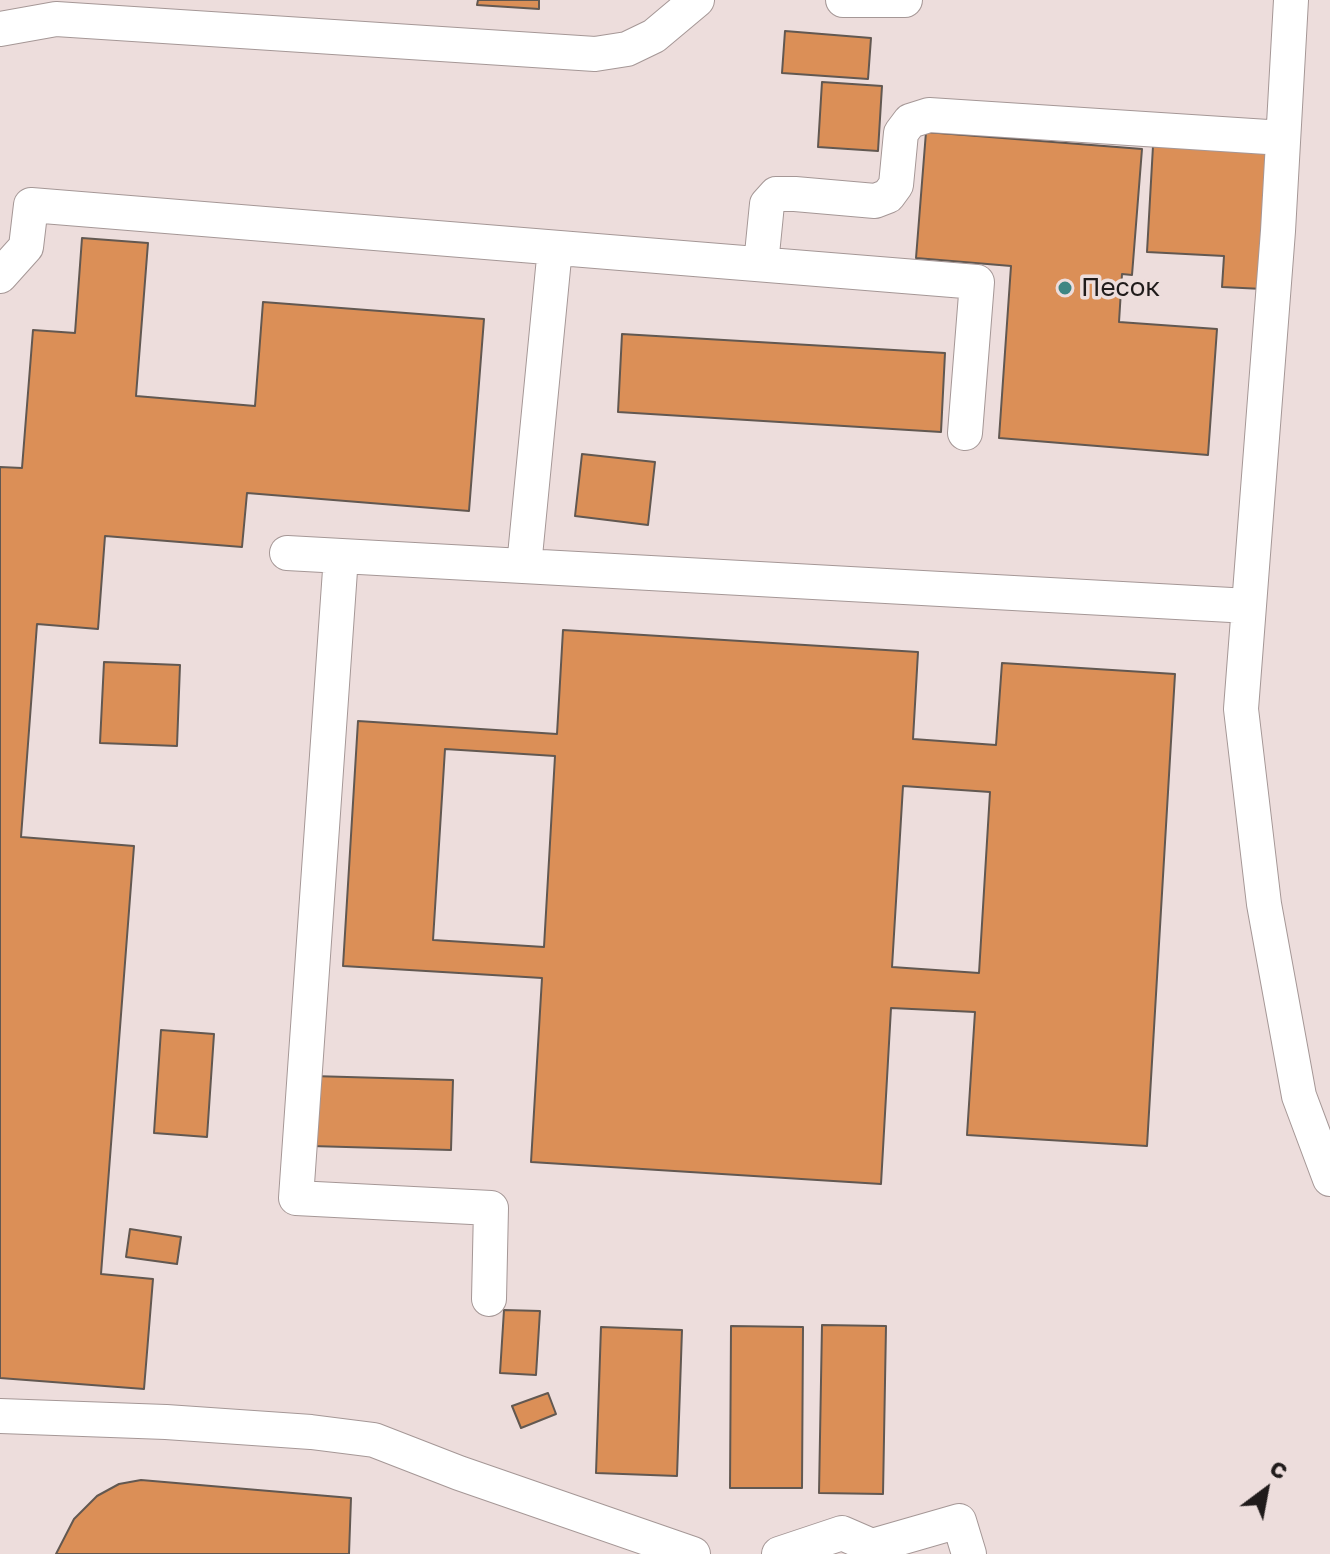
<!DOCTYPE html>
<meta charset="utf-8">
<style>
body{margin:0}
#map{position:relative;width:1330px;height:1554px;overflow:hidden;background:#eddddc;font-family:"Golos Text",sans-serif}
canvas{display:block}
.north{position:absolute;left:1226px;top:1450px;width:80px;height:80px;-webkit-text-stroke:6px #eddddc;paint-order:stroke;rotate:32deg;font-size:22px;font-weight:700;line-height:32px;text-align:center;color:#201b1b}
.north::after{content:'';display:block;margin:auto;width:28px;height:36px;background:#201b1b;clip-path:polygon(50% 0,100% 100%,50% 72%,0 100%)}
</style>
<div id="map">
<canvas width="1330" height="1554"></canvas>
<div class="north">С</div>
</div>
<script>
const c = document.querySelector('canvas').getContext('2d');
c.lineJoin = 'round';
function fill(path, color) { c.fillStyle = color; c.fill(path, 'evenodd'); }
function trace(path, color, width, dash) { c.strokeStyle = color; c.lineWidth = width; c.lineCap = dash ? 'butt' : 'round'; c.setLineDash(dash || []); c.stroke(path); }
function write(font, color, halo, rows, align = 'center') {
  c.font = font + ' "Golos Text",sans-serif'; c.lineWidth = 7; c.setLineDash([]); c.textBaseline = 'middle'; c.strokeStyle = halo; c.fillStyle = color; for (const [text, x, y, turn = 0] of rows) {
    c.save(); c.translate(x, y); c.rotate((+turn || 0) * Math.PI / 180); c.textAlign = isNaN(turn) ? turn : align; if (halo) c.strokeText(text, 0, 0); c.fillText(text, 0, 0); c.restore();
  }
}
const building = new Path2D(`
 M478 0H539V9L477 5Z
 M785 31 871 38 868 79 782 73Z
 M822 82 882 86 878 151 818 147Z
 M926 132 1142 149 1132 275 1122 274 1119 322 1217 329 1208 455 999 438 1011 266 916 258Z
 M1153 146 1270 152 1263 289 1222 287 1224 256 1147 252Z
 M82 238 148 243 136 396 255 406 263 302 484 319 469 511 247 493 242 547 105 536 98 629 37 624 21 837 134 846 101 1274 153 1279 144 1389 0 1378V467L22 468 33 330 75 333Z
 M622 334 945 353 941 432 618 412Z
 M582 454 655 462 648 525 575 516Z
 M563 630 918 652 913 739 996 745 1002 663 1175 674 1147 1146 967 1135 975 1012 891 1008 881 1184 531 1162 542 978 343 966 358 721 557 734ZM445 749 555 756 544 947 433 940ZM903 786 990 792 979 973 892 967Z
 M104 662 180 665 177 746 100 743Z
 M161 1030 214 1034 207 1137 154 1133Z
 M312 1076 453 1080 451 1150 311 1146Z
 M130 1229 181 1237 177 1264 126 1257Z
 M504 1310 540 1311 536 1375 500 1373Z
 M822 1325 886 1326 883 1494 819 1493Z
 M731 1326 803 1327 802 1488H730Z
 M601 1327 682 1330 677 1476 596 1473Z
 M548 1393 556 1414 521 1428 512 1406Z
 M141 1480 351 1498 349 1554H56L74 1519 97 1496 119 1484Z`);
const minor = new Path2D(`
 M843 0H905
 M1291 0 1278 231 1241 709 1264 904 1299 1096 1330 1179
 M0 29 56 19 595 54 627 49 654 36 697 0
 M761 264 767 204 776 194H795L875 201 888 196 896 185 901 133 910 121 929 115 1283 138
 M0 276 26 247 31 205 977 282 965 433
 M287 553 1249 606
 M341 556 296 1198 491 1208 489 1299
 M524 566 555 248
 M0 1416 166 1422 311 1432 374 1440 459 1473 693 1554
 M779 1554 842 1533 872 1546 959 1521 969 1554`);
const markers = [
 [1065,288,8,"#3e8683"]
];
const poiNames = [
 ["Песок",1081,288]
];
fill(building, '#db8f57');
trace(building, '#625851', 2);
trace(minor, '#a59796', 36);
trace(minor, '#fff', 34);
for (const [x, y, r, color] of markers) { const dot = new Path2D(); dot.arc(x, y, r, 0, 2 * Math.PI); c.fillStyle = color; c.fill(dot); trace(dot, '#eddddc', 3); }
write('26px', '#201b1b', '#eddddc', poiNames, 'left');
</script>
